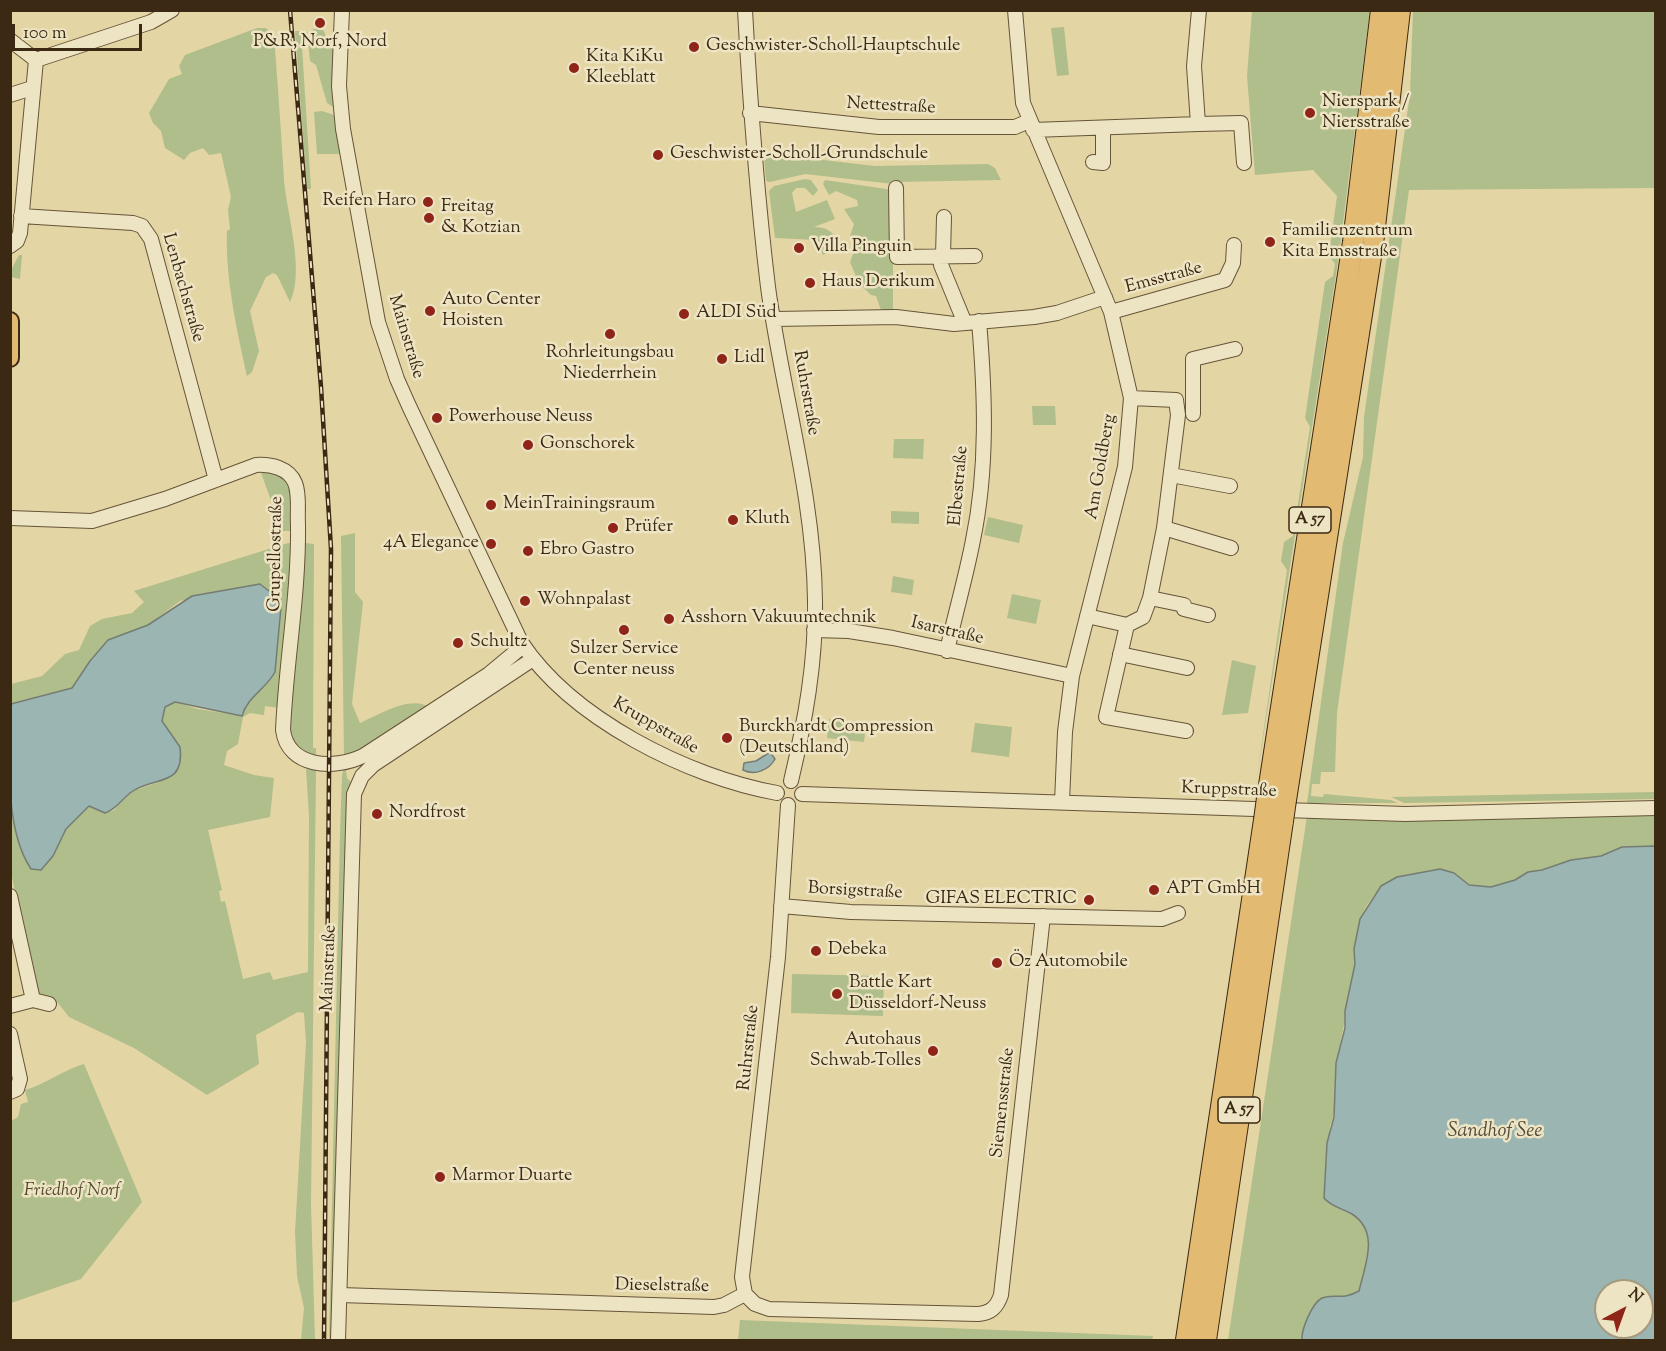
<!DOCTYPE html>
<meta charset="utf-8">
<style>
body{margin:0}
#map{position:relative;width:1666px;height:1351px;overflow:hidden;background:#e4d5a5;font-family:"Sorts Mill Goudy",serif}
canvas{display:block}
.frame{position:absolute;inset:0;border:12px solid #3c2913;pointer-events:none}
.north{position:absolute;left:1594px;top:1279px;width:60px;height:60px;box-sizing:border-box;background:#ede4c4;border:2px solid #a6997d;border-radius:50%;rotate:41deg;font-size:16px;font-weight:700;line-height:24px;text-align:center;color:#3c2913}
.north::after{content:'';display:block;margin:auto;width:21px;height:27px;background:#8f2418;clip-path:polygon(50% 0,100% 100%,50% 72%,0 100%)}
.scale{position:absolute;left:12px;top:24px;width:130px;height:27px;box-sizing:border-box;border:3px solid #3c2913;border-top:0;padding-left:8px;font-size:18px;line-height:21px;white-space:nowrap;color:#3c2913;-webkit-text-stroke:4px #ede4c4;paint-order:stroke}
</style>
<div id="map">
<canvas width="1666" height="1351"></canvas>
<div class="frame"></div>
<div class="north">N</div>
<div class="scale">100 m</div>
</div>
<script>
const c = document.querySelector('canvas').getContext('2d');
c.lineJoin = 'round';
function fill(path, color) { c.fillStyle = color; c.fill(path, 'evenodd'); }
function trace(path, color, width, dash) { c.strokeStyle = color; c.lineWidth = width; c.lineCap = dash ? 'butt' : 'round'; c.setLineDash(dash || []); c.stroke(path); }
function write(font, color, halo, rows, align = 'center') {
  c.font = font + ' "Sorts Mill Goudy",serif'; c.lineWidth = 5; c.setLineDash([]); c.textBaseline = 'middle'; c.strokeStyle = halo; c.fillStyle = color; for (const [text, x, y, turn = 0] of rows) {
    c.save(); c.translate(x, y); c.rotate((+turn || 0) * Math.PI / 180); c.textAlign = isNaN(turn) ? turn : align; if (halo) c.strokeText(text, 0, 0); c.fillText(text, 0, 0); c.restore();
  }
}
const green = new Path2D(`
 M1252 11H1370L1338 262 1256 783 1287 570 1281 561 1284 542 1293 536 1310 427 1305 418 1325 282 1333 276 1335 264 1329 255 1337 196 1313 170 1255 175 1247 76Z
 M1413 11H1655V188L1409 190 1337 713 1335 772H1321L1320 784H1312L1311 796 1323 797 1324 794 1391 800 1398 803H1307L1343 543 1363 457 1364 417 1410 94Z
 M1064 27 1069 75 1057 76 1051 28Z
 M257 28H266L274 37C278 85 281 133 284 180 287 215 305 271 290 302L277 275 273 273 266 277 250 311 259 351 252 372 247 376C237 331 225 277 227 231L230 229 228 210 231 197 221 153 209 155 203 148 190 153 184 160 165 148 161 131 153 123 149 113 169 79 182 74 179 66 185 55Z
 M317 28 324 31 327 40 332 41 334 49 333 107 327 103 316 65 310 61 307 32Z
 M295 31H301L311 189H307Z
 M322 111 334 115 340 154H317L314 112Z
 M797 157 875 166 988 164 995 168 1001 180 895 182 893 184 805 174 770 182 766 181 764 158Z
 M805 179 811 180 818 190 813 196 805 188H796L792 193 796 212 827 200 835 219 814 227C825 227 832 230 838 241L835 250 823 255 817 240 775 238 769 191 774 186Z
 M825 180 893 190V309L889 312 881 310 876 296 871 295 859 283 850 262 857 243 850 236 854 224 844 209 858 206 857 200 836 191 829 195 823 184Z
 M19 255H22L20 279 11 277V270Z
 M1032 406H1055L1056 425H1033Z
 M894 439H924L923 459 893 458Z
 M260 470 277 473 284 479 291 493V531H282Z
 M891 511 919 512V524L891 523Z
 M988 517 1023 525 1019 543 984 535Z
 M302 522H305V543L314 544 313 748H316V759L296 751 288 727Z
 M355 533V592L363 602 352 704 360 723C379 715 411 694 430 708L355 756 344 757 341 536Z
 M288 543H293L280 708 265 706 264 715 250 713 243 717 238 744 227 751 224 765 254 775 274 778 270 817 208 830 222 890 219 891 221 902 225 901 243 979 270 972 273 980 308 972 309 816 306 769 316 770 311 1204 315 1340H301L304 1308 297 1276 295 1232 306 1042 304 1013 298 1012 256 1035 259 1064 207 1095 134 1048 69 1017 58 1003 35 993 11 872 10 786 14 821 46 865 66 829 89 806 105 813 114 810 131 792 159 782 181 760 180 747 162 721 165 707 175 702 198 709 242 716C248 697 266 689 275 672L281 607 278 598 261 584 180 601 148 625 108 640 90 661 72 688 11 704V684L42 676 65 654 79 650 90 626 102 619 132 613 144 602 134 591Z
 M893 576 914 580 912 595 891 592Z
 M1012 594 1041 600 1036 624 1007 618Z
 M1232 660 1256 666 1248 713 1222 715Z
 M829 719 866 723 864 742 827 738Z
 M975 723 1012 727 1009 757 971 752Z
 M345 765 347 778 354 785 334 1340H329L340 834 342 775Z
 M1655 792V799L1404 803 1391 797Z
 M1655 813V846L1622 847 1601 856 1571 860 1542 870 1528 872 1515 880 1491 887 1469 885 1454 873 1381 886C1374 896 1363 908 1360 921 1355 938 1356 954 1354 971 1349 1002 1342 1032 1337 1062 1333 1084 1339 1106 1330 1126L1324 1198C1330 1206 1343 1209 1352 1214 1380 1232 1365 1265 1359 1291L1346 1298H1324L1302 1340H1228L1307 816Z
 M792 974 884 976 883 1016 791 1013Z
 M84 1064 142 1202 81 1279 11 1303V1121L18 1117 21 1104 28 1102 25 1090C46 1084 63 1070 84 1064Z
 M740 1320 1153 1336 1152 1340H738Z`);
const water = new Path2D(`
 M260 584 278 598 281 607 275 672C266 689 247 697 242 716L175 702 165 707 162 721 180 747C185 789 153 775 130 793 121 800 117 809 105 813L89 806 66 829 53 856 41 870 31 869C3 827 10 753 11 704L72 688 90 661 108 640 148 625 192 596Z
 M770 752 775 759C769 770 755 776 743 770L744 763 756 761Z
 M1655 846V1340H1302C1301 1330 1312 1303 1322 1298 1335 1293 1341 1301 1359 1291 1365 1265 1380 1232 1352 1214 1343 1209 1330 1206 1324 1198L1327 1143 1334 1117 1336 1063 1345 1028V1011L1355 964 1354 949 1360 919 1381 886 1397 877 1440 869 1454 873 1469 885 1491 887 1515 880 1528 872 1542 870 1571 860 1601 856 1622 847ZM1606 1291H1642V1327H1606Z`);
const minor = new Path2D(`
 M342 10 339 86 343 129 378 322 397 379 409 406 521 642C572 719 688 777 777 793
 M745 10C750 103 757 195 768 287 782 391 814 495 815 601 816 662 805 722 791 781
 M1015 10 1023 103 1111 312 1131 398 1125 467 1072 676 1065 732 1062 802
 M10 40 36 60
 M36 60 151 22 172 10
 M10 95 32 88
 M750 113 879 127H1015L1029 121
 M1198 124 1241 123 1244 163
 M1033 130 1198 124 1194 66 1199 10
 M1093 162 1103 163V128
 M896 188 897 257 975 256
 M21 216 133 223 142 226 151 239 216 480
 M10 246 17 241 20 233 36 60
 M940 256 941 265 964 321
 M943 256 944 217
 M1111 312 1225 280 1233 263 1234 245
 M774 319 896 317 954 324 1034 317 1057 313 1105 297
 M1131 398 1176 400 1178 415 1164 528 1150 598
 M1193 414V359L1235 349
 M1171 475 1230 486
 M10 518 92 521 165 499 256 465C271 464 289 468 295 483 300 495 297 512 298 524 299 594 286 661 283 730 288 768 334 770 363 756L489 674 518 650 525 648
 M1164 528 1231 548
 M1087 616 1127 625 1106 717 1186 731
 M1127 625 1143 617 1150 598 1184 605V609L1208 615
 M814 630 849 631 893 638 1072 676
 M947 651C955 614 966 577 973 540 988 468 985 393 979 321
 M1120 654 1187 668
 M802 794 1405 814 1656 808
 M10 896 33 1000
 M781 906 851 912 1162 919 1178 913
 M10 1006 33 1000 49 1004
 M10 1034 20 1079 17 1089 10 1092
 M745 1294 742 1277 778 957 788 805
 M340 1295 714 1307 724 1305 745 1294 755 1304 769 1309 978 1314C991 1313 997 1307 1001 1295L1043 916
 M338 1340 354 794 362 776 373 765 533 659`);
const major = new Path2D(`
 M10 321V358`);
const highway = new Path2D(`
 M1267 798 1353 242 1381 10
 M1286 800 1373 244 1400 10
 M1186 1340 1264 820
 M1206 1340 1283 821`);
const rail = new Path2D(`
 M290 10 321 387 331 549 324 1340`);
const highwayBridge = new Path2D(`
 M1264 820 1267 798
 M1283 821 1286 800`);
const markers = [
 [320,23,6,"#8f2418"],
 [694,47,6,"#8f2418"],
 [574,68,6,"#8f2418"],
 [1310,113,6,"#8f2418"],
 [658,155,6,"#8f2418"],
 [428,202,6,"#8f2418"],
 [429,218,6,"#8f2418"],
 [1270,242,6,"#8f2418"],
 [799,248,6,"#8f2418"],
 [810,283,6,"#8f2418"],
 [430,311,6,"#8f2418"],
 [684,314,6,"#8f2418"],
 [610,334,6,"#8f2418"],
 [722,359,6,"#8f2418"],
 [437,418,6,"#8f2418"],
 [528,445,6,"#8f2418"],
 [491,505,6,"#8f2418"],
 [733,520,6,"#8f2418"],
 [613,528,6,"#8f2418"],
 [491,544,6,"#8f2418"],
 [528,551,6,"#8f2418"],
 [525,601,6,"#8f2418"],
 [669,619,6,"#8f2418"],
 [624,630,6,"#8f2418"],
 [458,643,6,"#8f2418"],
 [727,738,6,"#8f2418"],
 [377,814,6,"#8f2418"],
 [1154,890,6,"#8f2418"],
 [1089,900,6,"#8f2418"],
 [816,951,6,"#8f2418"],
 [997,963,6,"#8f2418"],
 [837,994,6,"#8f2418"],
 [933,1051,6,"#8f2418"],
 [440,1177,6,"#8f2418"]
];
const shields = [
 [1310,520,42],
 [1239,1110,42]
];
const shieldNames = [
 ["A 57",1310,520],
 ["A 57",1239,1110]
];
const poiNames = [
 ["P&R, Norf, Nord",320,43,"center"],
 ["Geschwister-Scholl-Hauptschule",706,47],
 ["Kita KiKu",586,58],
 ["Kleeblatt",586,79],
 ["Nierspark /",1322,103],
 ["Niersstraße",1322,124],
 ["Geschwister-Scholl-Grundschule",670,155],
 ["Reifen Haro",416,202,"right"],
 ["Freitag",441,208],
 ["& Kotzian",441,229],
 ["Familienzentrum",1282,232],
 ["Kita Emsstraße",1282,253],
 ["Villa Pinguin",811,248],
 ["Haus Derikum",822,283],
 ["Auto Center",442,301],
 ["Hoisten",442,322],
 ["ALDI Süd",696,314],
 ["Rohrleitungsbau",610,354,"center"],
 ["Niederrhein",610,375,"center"],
 ["Lidl",734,359],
 ["Powerhouse Neuss",449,418],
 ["Gonschorek",540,445],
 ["MeinTrainingsraum",503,505],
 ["Kluth",745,520],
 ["Prüfer",625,528],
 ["4A Elegance",479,544,"right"],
 ["Ebro Gastro",540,551],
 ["Wohnpalast",537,601],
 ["Asshorn Vakuumtechnik",681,619],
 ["Schultz",470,643],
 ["Sulzer Service",624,650,"center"],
 ["Center neuss",624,671,"center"],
 ["Burckhardt Compression",739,728],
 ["(Deutschland)",739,749],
 ["Nordfrost",389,814],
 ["APT GmbH",1166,890],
 ["GIFAS ELECTRIC",1077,900,"right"],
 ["Debeka",828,951],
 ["Öz Automobile",1009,963],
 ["Battle Kart",849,984],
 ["Düsseldorf-Neuss",849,1005],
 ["Autohaus",921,1041,"right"],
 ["Schwab-Tolles",921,1062,"right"],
 ["Marmor Duarte",452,1177]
];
const streetNames = [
 ["Nettestraße",891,107,3],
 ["Emsstraße",1164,279,-15],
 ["Lenbachstraße",182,288,74],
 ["Mainstraße",405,337,73],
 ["Ruhrstraße",805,393,80],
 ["Am Goldberg",1102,467,-80],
 ["Elbestraße",960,486,-85],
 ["Grupellostraße",277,554,-89],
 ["Isarstraße",947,632,13],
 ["Kruppstraße",655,727,30],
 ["Kruppstraße",1229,791,2],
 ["Borsigstraße",855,892,3],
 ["Mainstraße",330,968,-88],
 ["Ruhrstraße",750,1048,-84],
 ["Siemensstraße",1004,1103,-84],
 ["Dieselstraße",662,1287,1]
];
const parkNames = [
 ["Friedhof Norf",72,1192]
];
const waterNames = [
 ["Sandhof See",1495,1133]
];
fill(green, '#afbe8a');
fill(water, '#9bb5b3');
trace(water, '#757d73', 1.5);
trace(minor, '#665438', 16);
trace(major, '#3c2913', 20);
trace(highway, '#3c2913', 22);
trace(minor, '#ede4c4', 14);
trace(major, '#e2ba72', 16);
trace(highway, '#e2ba72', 20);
trace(rail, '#3c2913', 4.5);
trace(rail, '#ede4c4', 2, [7]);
trace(highwayBridge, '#3c2913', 22, []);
trace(highwayBridge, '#e2ba72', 20);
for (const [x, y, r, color] of markers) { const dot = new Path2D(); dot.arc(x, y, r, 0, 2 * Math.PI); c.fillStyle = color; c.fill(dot); trace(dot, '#ede4c4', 2); }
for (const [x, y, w] of shields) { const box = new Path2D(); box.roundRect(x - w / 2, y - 13, w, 26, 4.5); c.fillStyle = '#ede4c4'; c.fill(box); trace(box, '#3c2913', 1.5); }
write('bold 16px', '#3c2913', null, shieldNames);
write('18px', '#3c2913', '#ede4c4', poiNames, 'left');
write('18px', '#3c2913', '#ede4c4', streetNames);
write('italic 18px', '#53472b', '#ede4c4', parkNames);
write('italic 20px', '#544c3b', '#ede4c4', waterNames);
</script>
